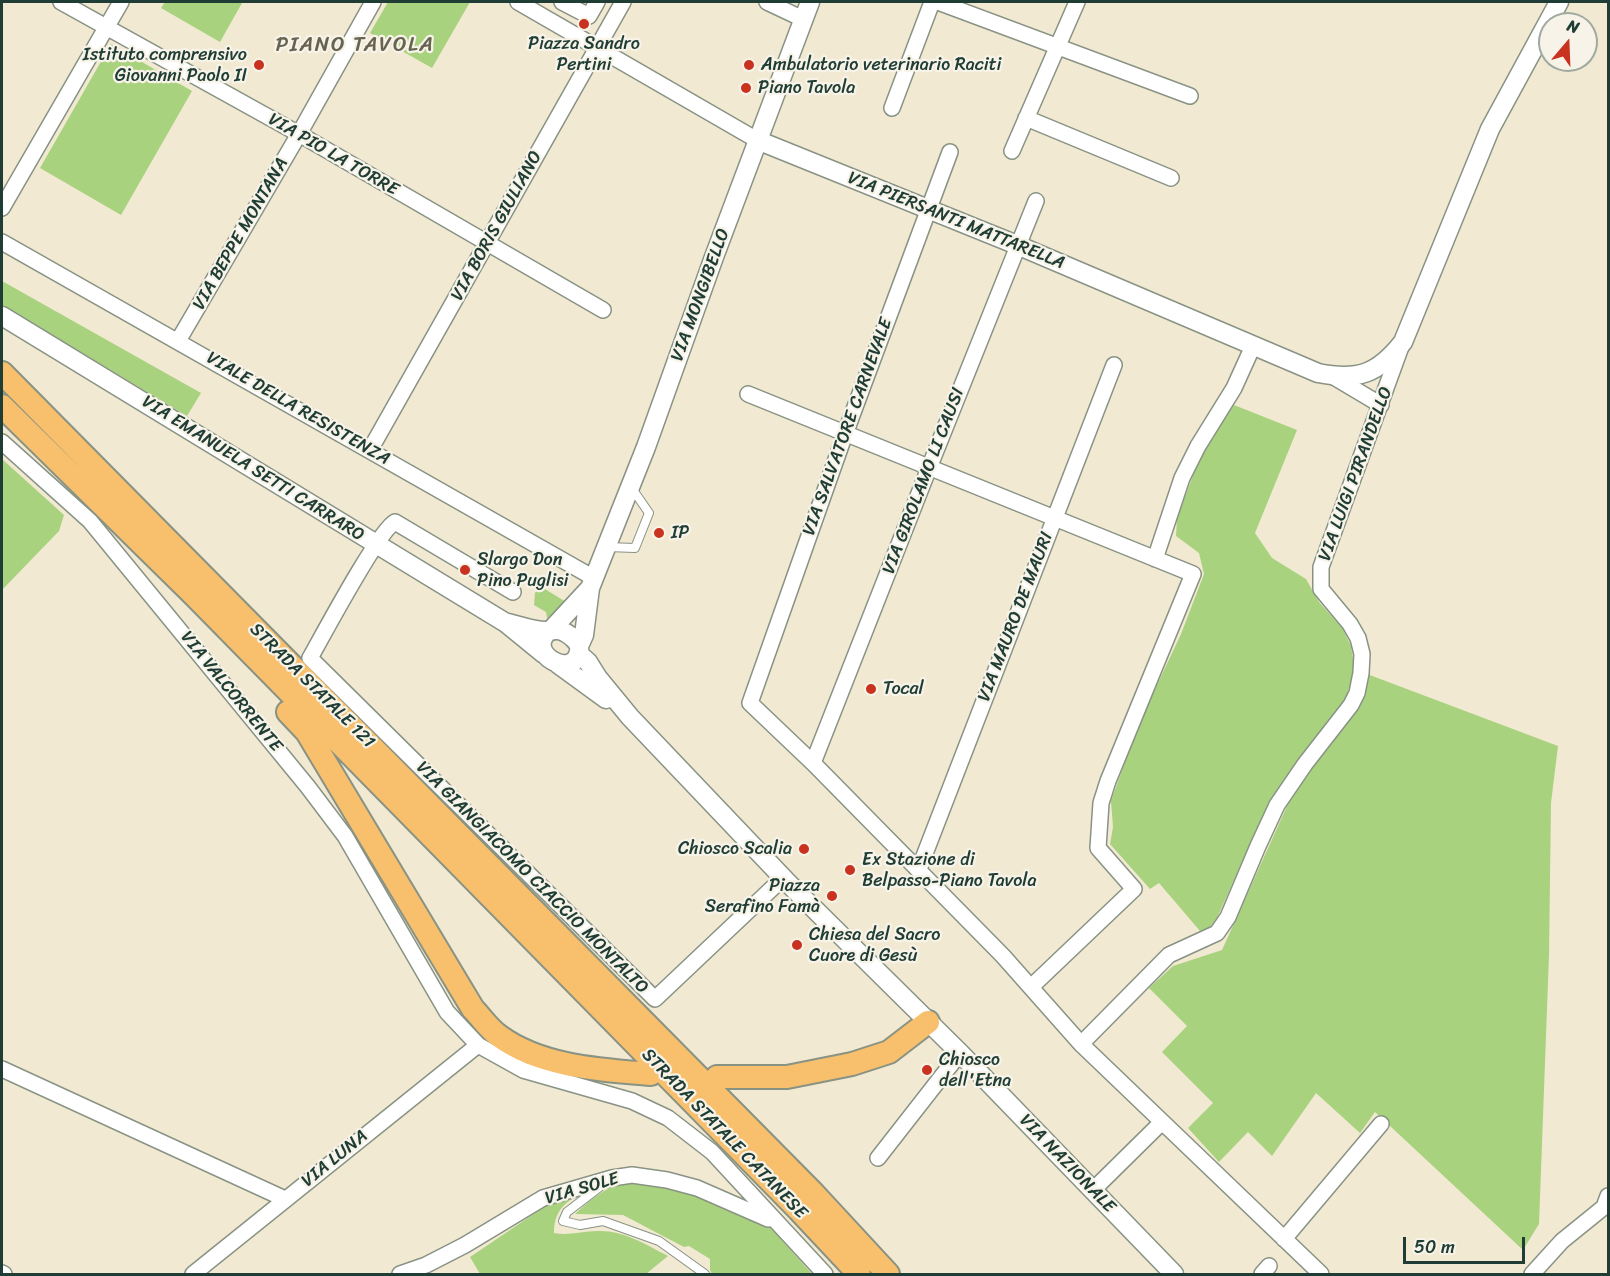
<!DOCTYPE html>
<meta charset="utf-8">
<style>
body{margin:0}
#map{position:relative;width:1610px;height:1276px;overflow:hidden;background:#f2e9d3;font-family:Sriracha,sans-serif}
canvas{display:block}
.frame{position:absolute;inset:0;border:3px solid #1f3d34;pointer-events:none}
.north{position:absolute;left:1538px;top:12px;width:60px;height:60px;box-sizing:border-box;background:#f7f3e8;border:2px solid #a1aaa0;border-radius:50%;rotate:19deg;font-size:16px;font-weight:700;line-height:24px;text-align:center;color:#1f3d34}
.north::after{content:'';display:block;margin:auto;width:21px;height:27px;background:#c8321e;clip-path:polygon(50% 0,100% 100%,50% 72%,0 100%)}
.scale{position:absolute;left:1403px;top:1237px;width:122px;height:27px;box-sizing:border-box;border:3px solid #1f3d34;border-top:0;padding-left:8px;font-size:18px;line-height:21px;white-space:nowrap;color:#1f3d34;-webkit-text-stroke:4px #f7f3e8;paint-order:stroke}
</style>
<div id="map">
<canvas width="1610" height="1276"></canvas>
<div class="frame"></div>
<div class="north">N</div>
<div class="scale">50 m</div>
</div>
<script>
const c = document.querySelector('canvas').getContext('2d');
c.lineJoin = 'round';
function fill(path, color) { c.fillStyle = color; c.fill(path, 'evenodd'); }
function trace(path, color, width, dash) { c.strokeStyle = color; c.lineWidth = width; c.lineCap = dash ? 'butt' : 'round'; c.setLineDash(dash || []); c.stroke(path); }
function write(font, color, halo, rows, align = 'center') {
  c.font = font + ' Sriracha,sans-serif'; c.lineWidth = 4.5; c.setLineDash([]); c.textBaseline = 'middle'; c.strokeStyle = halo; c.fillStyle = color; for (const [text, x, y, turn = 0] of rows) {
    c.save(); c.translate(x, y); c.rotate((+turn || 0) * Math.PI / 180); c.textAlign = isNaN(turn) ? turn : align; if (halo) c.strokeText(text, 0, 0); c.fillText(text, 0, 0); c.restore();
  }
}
const green = new Path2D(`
 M165 2H240L242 3 220 42 161 8Z
 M388 2H470L432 68 370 33Z
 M111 44 192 91 121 215 40 168Z
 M2 281 201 393 187 416 2 305Z
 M1234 405 1297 430 1255 533 1272 558 1306 579 1319 602 1343 629 1351 646 1354 665 1352 678 1344 704 1265 815 1250 844 1217 918 1210 927 1200 931 1159 883 1150 889 1110 844 1113 827 1111 801 1140 721 1181 634 1204 574 1199 553 1176 536 1177 518 1202 452Z
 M2 459 64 515 59 531 2 590Z
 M540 586 566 602 553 616 547 618 546 612 534 605 535 593Z
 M1367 674 1558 746 1551 803 1549 955 1539 1224 1523 1250 1375 1112 1360 1133 1316 1093 1272 1156 1248 1132 1219 1162 1188 1128 1213 1103 1162 1052 1187 1026 1149 988 1173 966 1222 950 1292 795Z
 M624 1183 649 1184 674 1188 768 1225 812 1274H712L710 1270V1259L689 1246 684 1247 623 1215 575 1214C589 1201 605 1187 624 1183Z
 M591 1187C570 1200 554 1206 554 1233 569 1236 582 1231 597 1231 623 1230 645 1244 668 1256L646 1274H480L470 1257 553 1201Z`);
const service = new Path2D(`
 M607 547 635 548 649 513 631 487
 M601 1186 567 1212 563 1221 580 1225 603 1221 659 1241 705 1274`);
const minor = new Path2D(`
 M61 2 299 134 603 310
 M518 2 757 140
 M562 2 589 16 597 2
 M767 2 803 19
 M938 2 1190 96
 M892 108 932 2
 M1026 118 1171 178
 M1012 151 1077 2
 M950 152 845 434 750 703 813 763 1003 956 1081 1044 1321 1274
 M2 208 121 2
 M2 242 594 578
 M178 341 299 134 373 2
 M1334 377 1381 405
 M748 394 1193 574 1108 781 1101 803 1098 848 1134 889 1031 987
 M2 442 90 521 308 787 345 836 447 1012 478 1045 523 1070 632 1101 668 1118 712 1152 825 1274
 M370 450 623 2
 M1155 559 1182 478 1198 446 1234 388 1253 346
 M513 592 395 522C379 530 323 635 310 658L655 999 783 878
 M813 763 929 468 1036 201
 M919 869 1114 365
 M1081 1044 1169 955 1217 933 1228 917 1258 846 1277 805 1305 764 1351 705 1357 693 1361 673 1362 654 1358 638 1350 624 1321 589V567L1402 344
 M2 1069 285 1199
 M878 1158 960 1053
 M1092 1191 1162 1122
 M1284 1239 1381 1124
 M2 1273 4 1274
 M193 1274 478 1045
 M400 1274 426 1265 465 1245 543 1198 612 1178 632 1175 667 1180 697 1188 768 1219
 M1262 1274 1269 1266
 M1532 1274 1562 1241 1604 1207 1608 1196`);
const tertiary = new Path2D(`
 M757 140 1017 245 1318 373C1358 381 1378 374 1403 342L1490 129 1559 2
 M2 316 506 623 544 654
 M508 623C520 626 536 632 549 631 557 631 550 629 558 630 563 631 570 635 574 639 578 643 580 646 579 651 574 681 523 653 549 631
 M551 630 590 588
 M579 646 584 635 590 588 646 447 714 257 810 2
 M579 654 588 662 598 678 630 717 789 884 960 1053 1174 1274
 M558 664 606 699`);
const primary = new Path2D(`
 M2 373 814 1194 888 1274
 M2 406 194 595 799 1210 859 1274
 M288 712 307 732 473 1009C481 1017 489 1029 499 1036 541 1067 601 1070 651 1074
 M717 1077H787L852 1064 889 1052 928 1022`);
const markers = [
 [584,24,6,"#c8321e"],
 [259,65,6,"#c8321e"],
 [749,65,6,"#c8321e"],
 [746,88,6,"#c8321e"],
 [659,533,6,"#c8321e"],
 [465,570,6,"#c8321e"],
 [871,689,6,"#c8321e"],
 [804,849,6,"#c8321e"],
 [850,870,6,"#c8321e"],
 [832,896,6,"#c8321e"],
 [797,945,6,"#c8321e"],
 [927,1070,6,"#c8321e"]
];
const poiNames = [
 ["Piazza Sandro",584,44,"center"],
 ["Pertini",584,65,"center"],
 ["Istituto comprensivo",247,55,"right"],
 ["Giovanni Paolo II",247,76,"right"],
 ["Ambulatorio veterinario Raciti",761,65],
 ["Piano Tavola",758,88],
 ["IP",671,533],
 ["Slargo Don",477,560],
 ["Pino Puglisi",477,581],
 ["Tocal",883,689],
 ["Chiosco Scalia",792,849,"right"],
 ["Ex Stazione di",862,860],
 ["Belpasso-Piano Tavola",862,881],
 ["Piazza",820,886,"right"],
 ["Serafino Famà",820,907,"right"],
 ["Chiesa del Sacro",809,935],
 ["Cuore di Gesù",809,956],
 ["Chiosco",939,1060],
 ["dell'Etna",939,1081]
];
const streetNames = [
 ["VIA PIO LA TORRE",333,155,30],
 ["VIA PIERSANTI MATTARELLA",956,221,22],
 ["VIA BORIS GIULIANO",497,226,-61],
 ["VIA BEPPE MONTANA",241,234,-60],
 ["VIA MONGIBELLO",701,295,-70],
 ["VIALE DELLA RESISTENZA",298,409,30],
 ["VIA SALVATORE CARNEVALE",848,427,-70],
 ["VIA EMANUELA SETTI CARRARO",253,469,32],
 ["VIA LUIGI PIRANDELLO",1356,474,-70],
 ["VIA GIROLAMO LI CAUSI",924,481,-69],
 ["VIA MAURO DE MAURI",1016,617,-69],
 ["STRADA STATALE 121",312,686,45],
 ["VIA VALCORRENTE",231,692,51],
 ["VIA GIANGIACOMO CIACCIO MONTALTO",532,878,45],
 ["STRADA STATALE CATANESE",724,1134,46],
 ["VIA LUNA",335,1159,-39],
 ["VIA NAZIONALE",1067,1164,46],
 ["VIA SOLE",582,1189,-16]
];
const quarterNames = [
 ["PIANO TAVOLA",355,46]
];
fill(green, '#a8d27e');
trace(service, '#889384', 10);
trace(minor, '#889384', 18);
trace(tertiary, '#889384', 21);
trace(primary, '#889384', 26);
trace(service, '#fff', 8);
trace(minor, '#fff', 15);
trace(tertiary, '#fff', 18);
trace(primary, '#f8bf6c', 22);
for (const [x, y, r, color] of markers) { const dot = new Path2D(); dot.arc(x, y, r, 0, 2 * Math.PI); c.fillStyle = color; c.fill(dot); trace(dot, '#f7f3e8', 2); }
write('18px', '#1f3d34', '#f7f3e8', poiNames, 'left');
write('18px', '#1f3d34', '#f7f3e8', streetNames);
c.letterSpacing = '1.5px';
write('21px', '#666350', '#f7f3e8', quarterNames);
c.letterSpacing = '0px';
</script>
